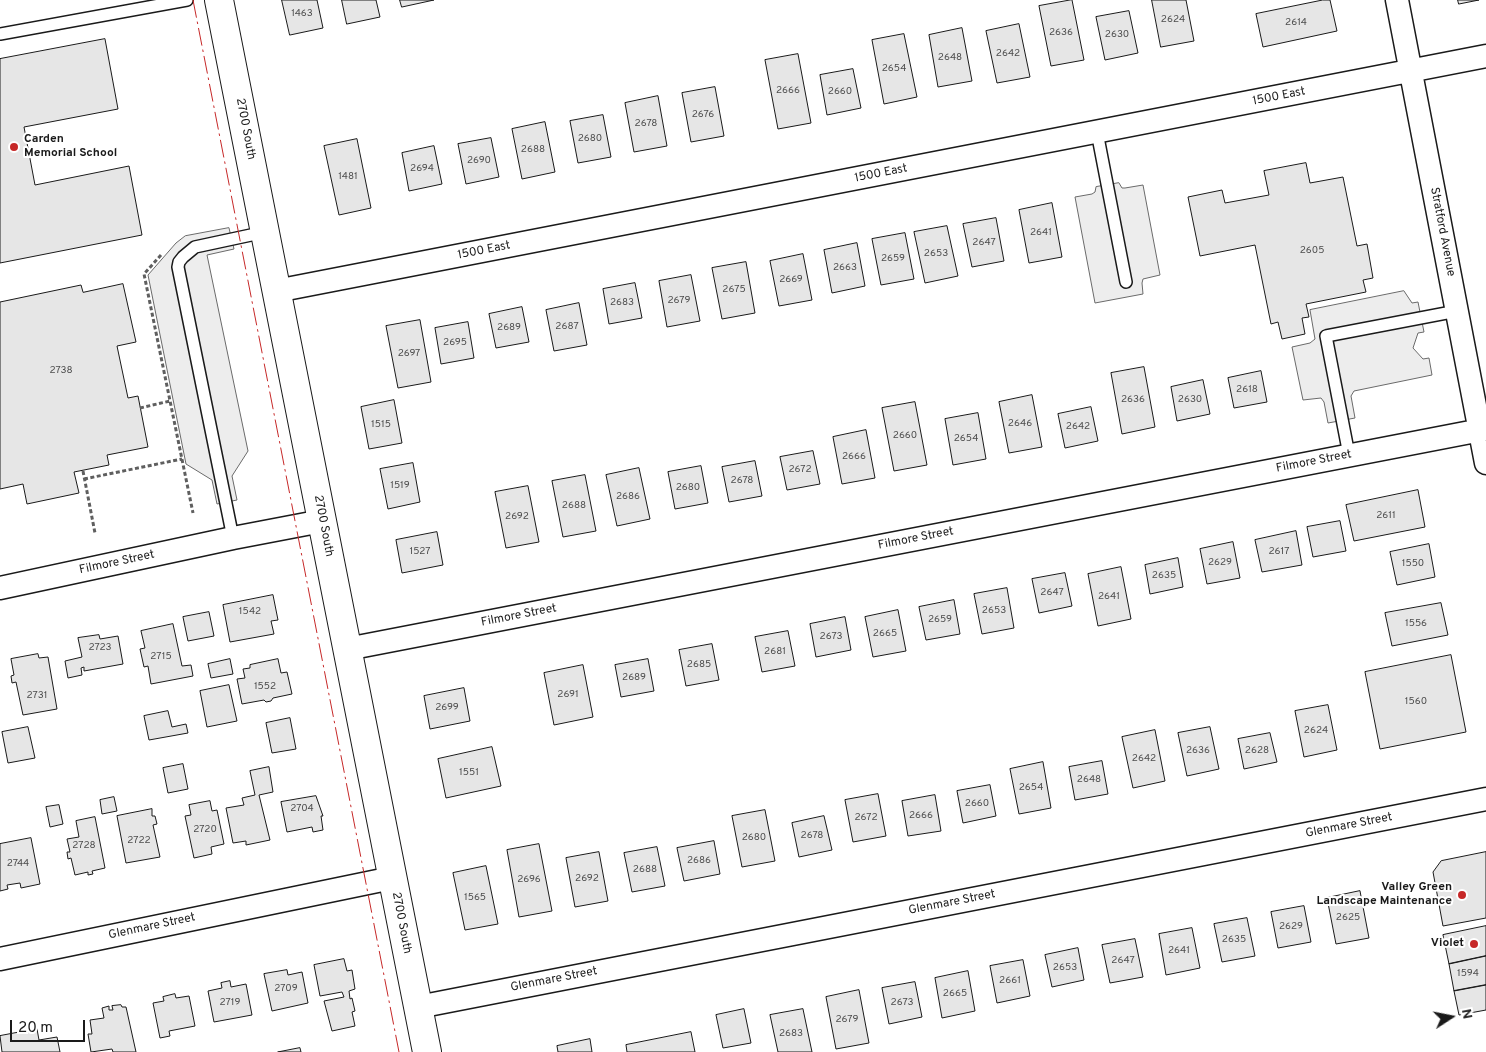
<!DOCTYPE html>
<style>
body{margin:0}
#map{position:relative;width:1486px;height:1052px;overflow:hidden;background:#fff;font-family:Overpass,sans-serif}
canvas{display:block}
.north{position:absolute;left:1426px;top:992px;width:50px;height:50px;-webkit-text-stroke:4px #fff;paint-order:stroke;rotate:79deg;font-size:14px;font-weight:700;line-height:20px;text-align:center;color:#1a1a1a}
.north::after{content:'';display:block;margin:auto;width:18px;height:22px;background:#1a1a1a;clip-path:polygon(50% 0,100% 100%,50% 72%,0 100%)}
.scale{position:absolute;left:10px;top:1020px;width:75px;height:22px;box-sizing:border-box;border:2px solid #1a1a1a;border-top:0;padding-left:6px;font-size:15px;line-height:18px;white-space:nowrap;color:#1a1a1a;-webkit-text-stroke:4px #fff;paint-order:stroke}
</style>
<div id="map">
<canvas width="1486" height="1052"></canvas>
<div class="north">N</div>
<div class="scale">20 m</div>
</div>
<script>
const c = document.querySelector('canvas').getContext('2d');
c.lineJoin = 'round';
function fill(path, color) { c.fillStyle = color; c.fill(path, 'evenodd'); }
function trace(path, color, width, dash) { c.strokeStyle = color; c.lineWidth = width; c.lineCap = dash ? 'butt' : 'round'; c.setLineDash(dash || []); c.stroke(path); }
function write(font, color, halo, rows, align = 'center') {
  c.font = font + ' Overpass,sans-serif'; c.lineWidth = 4; c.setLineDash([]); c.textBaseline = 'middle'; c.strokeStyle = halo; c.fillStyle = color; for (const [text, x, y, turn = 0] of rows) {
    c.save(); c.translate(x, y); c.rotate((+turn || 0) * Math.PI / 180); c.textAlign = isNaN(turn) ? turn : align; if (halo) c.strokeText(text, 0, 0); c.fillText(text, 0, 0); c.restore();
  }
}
const built = new Path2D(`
 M1119 183 1122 188H1125L1143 185 1160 275 1143 279 1142 283 1143 294 1095 303 1075 197 1092 194 1095 192 1096 187Z
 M229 228 234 249 207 255 248 451 232 476 237 500 217 504 212 480 186 464 148 275 176 243 185 236Z
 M1404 291 1412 303 1418 302 1424 332 1418 333 1413 348 1423 359 1429 358 1432 375 1354 391 1351 396 1355 418 1328 423 1324 402 1321 398 1303 400 1292 347 1310 343 1315 339 1310 310Z`);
const building = new Path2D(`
 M282 0H317L323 28 290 35Z
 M342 0H376L380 17 347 24Z
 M400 0H434L402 7Z
 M1072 0 1084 60 1051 66 1039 6Z
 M1152 0H1186L1194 41 1161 47Z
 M1323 0H1330L1337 31 1263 47 1256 14Z
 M1458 0H1479L1459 4Z
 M1129 11 1138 53 1105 60 1096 17Z
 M1019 24 1030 77 997 83 986 31Z
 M962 28 972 81 938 87 929 35Z
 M904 34 917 97 884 104 872 40Z
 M105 39 118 109 24 127 35 185 129 166 142 235 0 263V59Z
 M798 54 811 123 778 129 765 60Z
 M853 69 861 108 827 115 820 75Z
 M715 87 724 136 691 142 682 93Z
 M658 96 667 146 634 152 625 103Z
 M603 115 611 157 578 163 570 121Z
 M545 122 555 172 522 179 512 129Z
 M491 138 499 177 466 184 458 144Z
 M357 139 371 208 339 215 324 146Z
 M434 146 442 184 409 191 402 153Z
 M1306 163 1310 183 1343 177 1357 246 1367 244 1373 278 1363 280 1366 292 1306 304 1309 317 1302 318 1305 334 1282 339 1278 322 1271 324 1255 245 1200 256 1188 197 1222 190 1225 203 1269 195 1264 171Z
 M1052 203 1062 257 1029 263 1019 210Z
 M996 218 1004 261 972 267 963 224Z
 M947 226 958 276 925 283 914 232Z
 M905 233 914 279 881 285 872 239Z
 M857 243 865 286 832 293 824 250Z
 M803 254 812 300 779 306 770 261Z
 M746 262 755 313 722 319 712 268Z
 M691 275 700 321 667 327 659 281Z
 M635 283 642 318 609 324 603 289Z
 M123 284 136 342 117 346 128 398 138 396 148 447 107 455 109 465 74 472 79 493 27 504 23 484 0 489V302L81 285 83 292Z
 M579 303 587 345 554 351 546 310Z
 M522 307 529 342 496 348 489 314Z
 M420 320 431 382 398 388 386 326Z
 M468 322 474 358 441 364 435 328Z
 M1144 367 1155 427 1122 434 1111 373Z
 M1261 371 1267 402 1234 408 1228 378Z
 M1203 380 1210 414 1177 421 1171 387Z
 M1032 395 1042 447 1009 453 999 402Z
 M394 400 402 443 369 449 361 407Z
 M915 402 927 465 894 471 882 408Z
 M1091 407 1098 441 1065 448 1058 414Z
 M978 413 986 459 953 465 945 419Z
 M866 430 875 478 842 484 833 437Z
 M813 451 820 484 787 490 780 457Z
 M755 461 762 496 729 502 722 467Z
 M413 463 420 502 388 509 380 469Z
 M701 466 708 503 675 509 668 472Z
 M639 468 650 519 617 526 606 475Z
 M585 475 596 531 563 537 552 481Z
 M528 486 539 542 506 548 495 492Z
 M1418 490 1425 527 1354 541 1346 505Z
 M1340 521 1346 551 1313 557 1307 527Z
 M1296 531 1302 565 1262 572 1255 540Z
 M437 532 443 565 402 573 396 540Z
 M1233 542 1240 578 1207 584 1200 549Z
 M1429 544 1435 577 1397 585 1390 552Z
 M1178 558 1183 587 1150 594 1145 565Z
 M1121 567 1131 619 1098 626 1088 574Z
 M1065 573 1072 606 1039 613 1032 579Z
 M1007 588 1014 628 982 634 974 594Z
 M273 595 278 620 271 621 274 634 230 642 223 605Z
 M954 600 960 634 926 640 919 607Z
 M1441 603 1448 635 1392 646 1385 613Z
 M898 610 906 651 873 657 865 617Z
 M209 612 214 636 188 641 183 617Z
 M845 617 851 650 816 657 810 624Z
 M173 624 182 666 191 665 193 676 151 684 148 666 144 667 140 649 145 648 141 631Z
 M788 631 795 666 762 672 755 637Z
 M99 635 100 639 118 636 123 664 84 671V667L81 668 82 675 68 678 65 661 82 657 78 638Z
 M712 644 719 680 686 686 679 650Z
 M38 654 39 658 48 657 57 709 23 715 16 682 12 683 11 676 14 675 11 659Z
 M1451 655 1466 732 1380 749 1365 672Z
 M230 659 233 674 211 678 208 664Z
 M278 659 281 673 287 672 292 694 273 698 271 701 266 702 264 700 242 704 237 679 245 678 243 669 250 668V665Z
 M648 659 654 691 621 697 615 665Z
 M583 665 593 717 554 725 544 673Z
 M229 685 237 721 207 727 200 691Z
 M464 688 470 721 430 729 424 696Z
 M1328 705 1337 750 1304 757 1295 711Z
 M168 711 172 727 186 724 188 733 149 740 144 716Z
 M290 718 296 749 272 753 266 723Z
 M28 727 35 758 8 763 2 732Z
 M1210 727 1219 769 1187 776 1178 733Z
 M1155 730 1165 781 1133 788 1122 737Z
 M1270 733 1277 762 1244 769 1238 739Z
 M492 747 501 786 446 798 438 759Z
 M1102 761 1108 794 1075 800 1069 767Z
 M1043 762 1051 808 1019 814 1010 769Z
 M183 764 188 789 168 793 163 768Z
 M269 767 273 792 259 795 270 840 246 845V841L233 843 226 808 244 805 242 798 255 795 250 771Z
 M990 785 996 816 963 823 957 791Z
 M878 794 886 836 853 842 845 800Z
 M935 795 941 831 908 836 902 801Z
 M316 796 323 816H321L323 830 313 832 312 827 287 832 281 802Z
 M114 797 117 811 102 814 100 800Z
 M210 801 212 811 217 810 224 844 211 847 212 854 194 858 185 816 191 815 189 805Z
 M59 805 63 824 50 827 46 807Z
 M152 809V816H155L157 824 153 825 160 857 126 863 117 816Z
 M765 810 775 861 742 867 732 816Z
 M824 816 832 850 799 857 792 823Z
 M95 817 105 868 92 871 93 874 88 875V872L75 875 71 858 68 859 67 852H70L67 839 79 837 76 821Z
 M31 838 40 884 21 888 20 883 7 885 8 889 0 891V844Z
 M714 841 720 874 684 881 677 848Z
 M539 844 552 911 519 917 507 850Z
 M657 847 665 886 632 892 624 853Z
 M599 852 608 901 575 907 566 858Z
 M1486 852V918L1443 926 1433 872 1441 861Z
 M486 866 498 924 465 930 453 873Z
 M1360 891 1369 938 1336 944 1327 898Z
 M1304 906 1311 942 1278 948 1271 912Z
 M1247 918 1255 956 1222 962 1214 924Z
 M1486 926V956L1449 964 1443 935Z
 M1192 928 1200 968 1166 975 1159 934Z
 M1135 939 1143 977 1110 983 1102 945Z
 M1078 948 1084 980 1052 987 1045 955Z
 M1486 956V985L1454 991 1449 964Z
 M344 959 347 971 352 970 355 989 349 991 350 999 352 998 355 1011 352 1012 355 1026 332 1031 324 1001 344 997 342 992 320 996 314 965Z
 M1023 960 1030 996 997 1003 990 966Z
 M287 970 288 975 302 972 308 1003 272 1011 264 974Z
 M968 971 975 1011 942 1018 935 978Z
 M230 981 231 987 246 984 252 1015 214 1022 208 991 222 988 221 983Z
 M915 982 922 1017 889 1024 882 988Z
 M1486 985V1010L1459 1015 1454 991Z
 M859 990 869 1043 836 1049 826 997Z
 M175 994 176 998 189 996 195 1026 169 1031 170 1036 160 1038 153 1003 164 1001 163 997Z
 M121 1005 122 1007H126L136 1052H113L112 1049 91 1052 88 1034H92L90 1020 104 1018 102 1008 109 1006V1010H113L112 1006Z
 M744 1009 751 1043 723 1048 716 1015Z
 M803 1009 812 1052H778L770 1015Z
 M37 1029 39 1040 57 1037 60 1052H2L0 1036Z
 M691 1032 695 1052H627L626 1045Z
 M590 1039 592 1052H558L557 1046Z
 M300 1048 301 1052H278Z`);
const path = new Path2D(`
 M161 255 144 274 193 513
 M140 408 170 401
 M83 471 95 533
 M84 479 182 459`);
const lane = new Path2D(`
 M0 34 187 0
 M1097 132 1126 282
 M1349 455 1326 336 1457 311
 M233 538 178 267 179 262 183 257 195 247 265 232`);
const street = new Path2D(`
 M1397 0 1486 463
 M276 291 1486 56
 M0 588 233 538 322 521
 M347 649 1486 429
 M0 959 392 878
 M418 1007 1486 799`);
const secondary = new Path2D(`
 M219 0 427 1052`);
const power = new Path2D(`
 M193 0 399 1052`);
const markers = [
 [14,147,5,"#c62828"],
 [1462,895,5,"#c62828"],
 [1474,944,5,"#c62828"]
];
const numberNames = [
 ["1463",302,14],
 ["2624",1173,20],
 ["2614",1296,23],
 ["2636",1061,33],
 ["2630",1117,35],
 ["2642",1008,54],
 ["2648",950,58],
 ["2654",894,69],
 ["2666",788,91],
 ["2660",840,92],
 ["2676",703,115],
 ["2678",646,124],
 ["2680",590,139],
 ["2688",533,150],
 ["2690",479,161],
 ["2694",422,169],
 ["1481",348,177],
 ["2641",1041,233],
 ["2647",984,243],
 ["2605",1312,251],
 ["2653",936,254],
 ["2659",893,259],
 ["2663",845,268],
 ["2669",791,280],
 ["2675",734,290],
 ["2679",679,301],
 ["2683",622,303],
 ["2687",567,327],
 ["2689",509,328],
 ["2695",455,343],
 ["2697",409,354],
 ["2738",61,371],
 ["2618",1247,390],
 ["2636",1133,400],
 ["2630",1190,400],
 ["2646",1020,424],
 ["1515",381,425],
 ["2642",1078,427],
 ["2660",905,436],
 ["2654",966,439],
 ["2666",854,457],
 ["2672",800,470],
 ["2678",742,481],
 ["1519",400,486],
 ["2680",688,488],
 ["2686",628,497],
 ["2688",574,506],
 ["2611",1386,516],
 ["2692",517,517],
 ["1527",420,552],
 ["2617",1279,552],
 ["2629",1220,563],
 ["1550",1413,564],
 ["2635",1164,576],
 ["2647",1052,593],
 ["2641",1109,597],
 ["2653",994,611],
 ["1542",250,612],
 ["2659",940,620],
 ["1556",1416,624],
 ["2665",885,634],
 ["2673",831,637],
 ["2723",100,648],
 ["2681",775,652],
 ["2715",161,657],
 ["2685",699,665],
 ["2689",634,678],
 ["1552",265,687],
 ["2691",568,695],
 ["2731",37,696],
 ["1560",1416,702],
 ["2699",447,708],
 ["2624",1316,731],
 ["2636",1198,751],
 ["2628",1257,751],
 ["2642",1144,759],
 ["1551",469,773],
 ["2648",1089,780],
 ["2654",1031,788],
 ["2660",977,804],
 ["2704",302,809],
 ["2666",921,816],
 ["2672",866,818],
 ["2720",205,830],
 ["2678",812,836],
 ["2680",754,838],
 ["2722",139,841],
 ["2728",84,846],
 ["2686",699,861],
 ["2744",18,864],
 ["2688",645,870],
 ["2692",587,879],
 ["2696",529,880],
 ["1565",475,898],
 ["2625",1348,918],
 ["2629",1291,927],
 ["2635",1234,940],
 ["2641",1179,951],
 ["2647",1123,961],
 ["2653",1065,968],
 ["1594",1468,974],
 ["2661",1010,981],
 ["2709",286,989],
 ["2665",955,994],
 ["2719",230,1003],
 ["2673",902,1003],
 ["2679",847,1020],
 ["2683",791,1034]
];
const streetNames = [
 ["1500 East",1279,97,-11],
 ["2700 South",245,129,79],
 ["1500 East",881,174,-11],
 ["Stratford Avenue",1442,232,79],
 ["1500 East",484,251,-11],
 ["Filmore Street",1314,462,-11],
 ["2700 South",323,526,79],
 ["Filmore Street",916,539,-11],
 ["Filmore Street",117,563,-12],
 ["Filmore Street",519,616,-11],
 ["Glenmare Street",1349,826,-11],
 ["Glenmare Street",952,903,-11],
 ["2700 South",401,923,79],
 ["Glenmare Street",152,927,-12],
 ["Glenmare Street",554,980,-11]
];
const poiNames = [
 ["Carden",24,140,"left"],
 ["Memorial School",24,154,"left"],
 ["Valley Green",1452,888],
 ["Landscape Maintenance",1452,902],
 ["Violet",1464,944]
];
fill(built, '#ededed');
trace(built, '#6a6a6a', 1);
fill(building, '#e6e6e6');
trace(building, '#1a1a1a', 1);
trace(lane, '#1a1a1a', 14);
trace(street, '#1a1a1a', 25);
trace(secondary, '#1a1a1a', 30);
trace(path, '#5f5f5f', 3, [4, 2.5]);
trace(lane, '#fff', 11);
trace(street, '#fff', 22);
trace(secondary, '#fff', 28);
trace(power, '#c62828', 1, [18, 4, 2.5, 4]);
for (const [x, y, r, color] of markers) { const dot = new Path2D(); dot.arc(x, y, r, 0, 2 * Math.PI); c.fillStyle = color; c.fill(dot); trace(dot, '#fff', 2); }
write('10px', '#4d4d4d', null, numberNames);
write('12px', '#1a1a1a', '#fff', streetNames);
write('bold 12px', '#1a1a1a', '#fff', poiNames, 'right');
</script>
